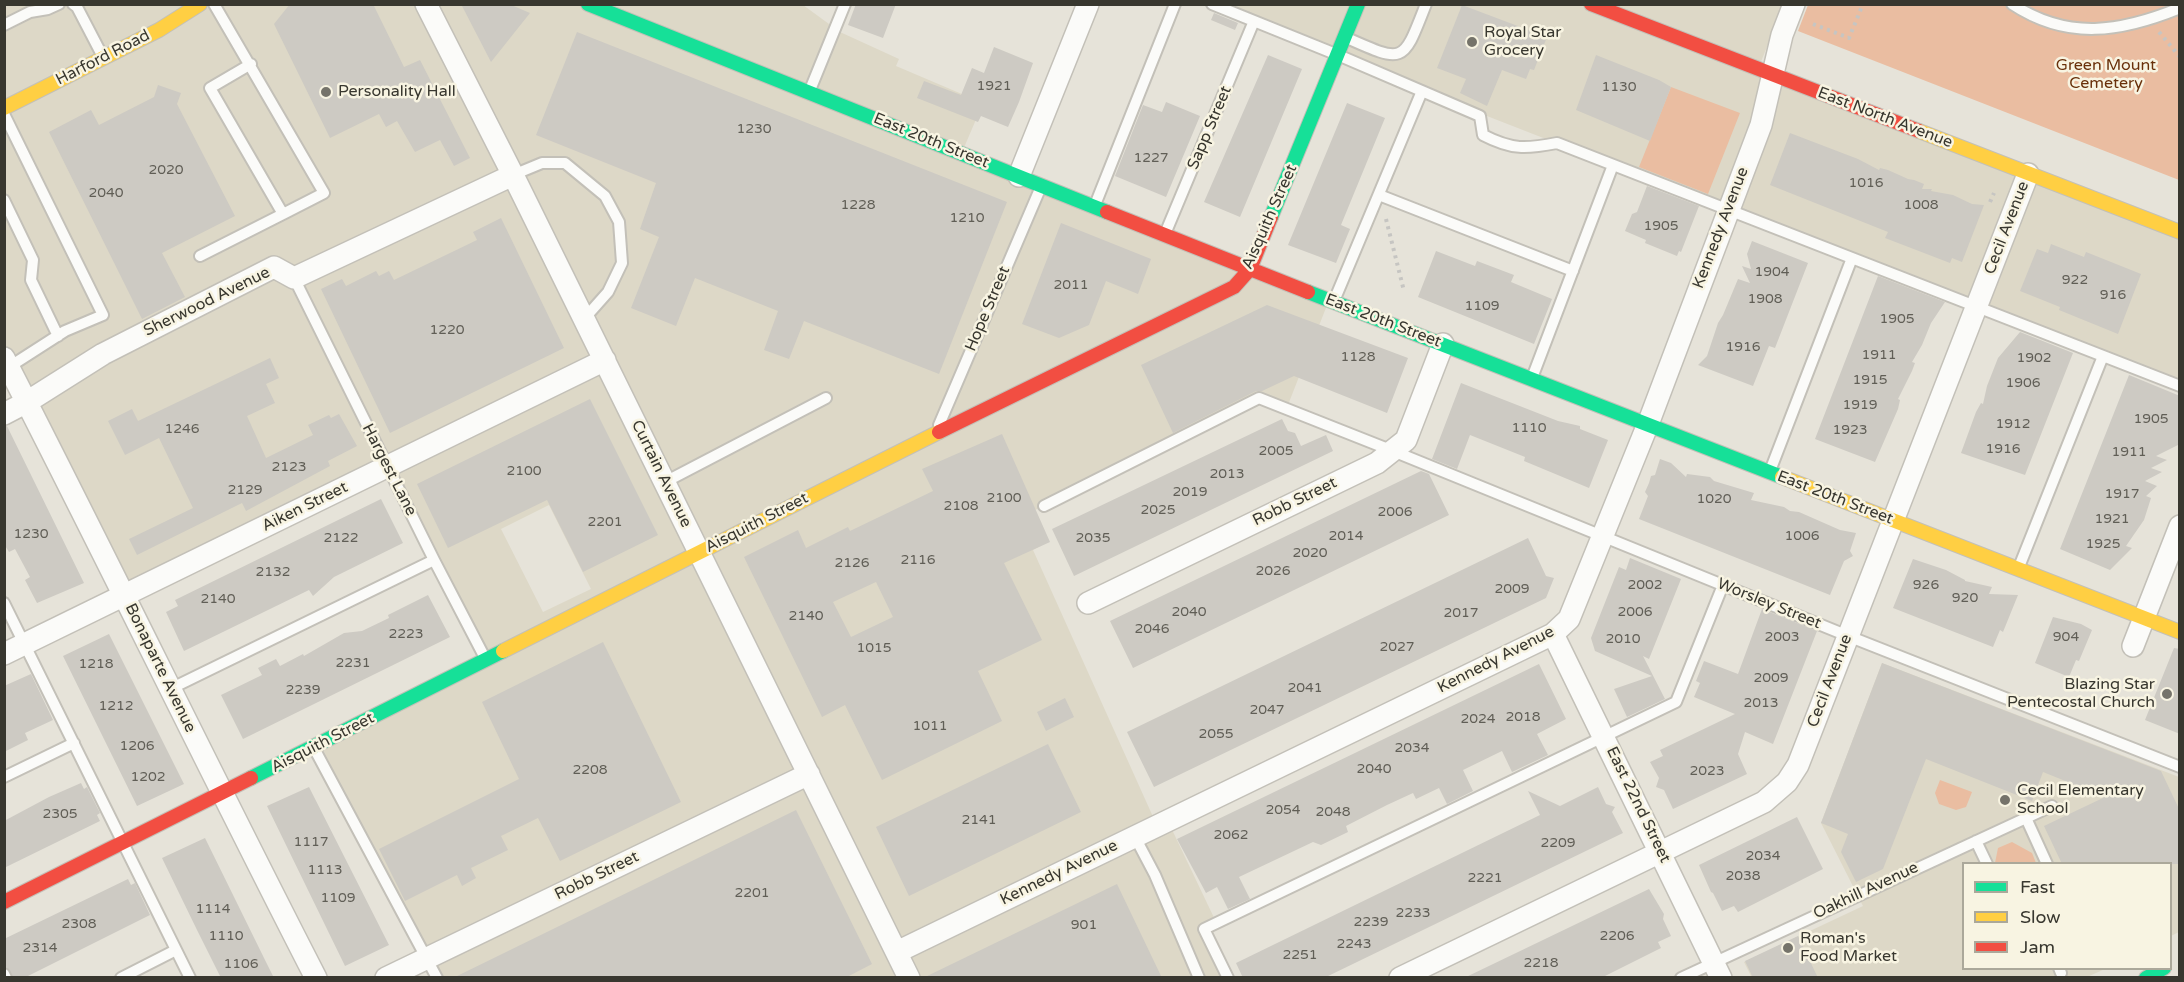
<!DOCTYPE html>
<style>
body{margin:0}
#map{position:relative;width:2184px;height:982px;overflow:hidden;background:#e6e3d9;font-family:"Varela Round",sans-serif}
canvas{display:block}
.frame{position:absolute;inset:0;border:6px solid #38372f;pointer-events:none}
.legend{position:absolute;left:1962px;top:862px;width:210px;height:108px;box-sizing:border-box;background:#f8f4e2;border:2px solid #aba89a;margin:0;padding:8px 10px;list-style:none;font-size:18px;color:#38372f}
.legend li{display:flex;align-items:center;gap:12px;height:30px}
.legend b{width:30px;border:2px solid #aba89a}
</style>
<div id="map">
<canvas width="2184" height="982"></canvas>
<div class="frame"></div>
<ul class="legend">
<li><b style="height:8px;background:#16e098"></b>Fast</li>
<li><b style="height:8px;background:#ffcf43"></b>Slow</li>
<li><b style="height:8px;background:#f24e42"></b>Jam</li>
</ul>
</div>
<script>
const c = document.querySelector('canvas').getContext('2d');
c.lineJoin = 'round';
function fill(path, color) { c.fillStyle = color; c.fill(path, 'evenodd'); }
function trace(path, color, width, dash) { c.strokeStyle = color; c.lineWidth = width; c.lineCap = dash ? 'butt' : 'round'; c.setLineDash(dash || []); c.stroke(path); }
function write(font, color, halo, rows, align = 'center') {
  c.font = font + ' "Varela Round",sans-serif'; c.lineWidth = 5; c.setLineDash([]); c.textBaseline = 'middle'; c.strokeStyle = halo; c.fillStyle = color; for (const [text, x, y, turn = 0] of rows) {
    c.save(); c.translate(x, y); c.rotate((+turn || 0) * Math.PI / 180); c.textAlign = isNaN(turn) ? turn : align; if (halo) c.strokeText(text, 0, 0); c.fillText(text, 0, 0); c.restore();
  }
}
const built = new Path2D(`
 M5 5H803L840 32 899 59 896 66 983 103 963 150 1331 295 1286 410 1255 402 1035 510 1048 542 1033 550 1154 819 1165 815 1217 924 1209 928 1232 977H441L420 942 319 742 480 659 385 465 119 597 5 361ZM549 505 591 589 543 612 501 529Z
 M1215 5H1784L1760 64 2179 230V386L1469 109Z
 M1882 663 2179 777V932L2171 936 2170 864H1964V968L2105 969 2087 977 1752 978 1744 962 1863 906 1821 823Z`);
const green = new Path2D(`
 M1808 5H2179V180L1798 31Z
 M1671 87 1740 113 1708 194 1639 167Z
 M1940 780 1972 792 1966 807 1956 810 1939 804 1935 793Z
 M2012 842 2032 853 2036 863H1995L1998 848Z`);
const building = new Path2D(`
 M290 4H373L404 67 420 60 470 158 454 166 440 140 415 152 397 121 386 127 379 114 330 138 274 24Z
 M461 4H509L530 13 491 62Z
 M856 4H896L883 38 848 25Z
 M1462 5 1547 37 1534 70 1530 69 1526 79 1502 70 1487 106 1460 93 1466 79 1437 68Z
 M1214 13 1238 23 1235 30 1211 20Z
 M577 32 1007 202 939 374 804 321 789 359 764 350 778 311 695 278 676 326 631 308 659 237 640 229 656 183 536 135Z
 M994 47 1033 63 1019 102 1008 127 981 116 978 122 917 98 924 81 961 95 972 68 984 73Z
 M1268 55 1302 69 1240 217 1204 202Z
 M1596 55 1659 80 1671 87 1650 141 1576 110Z
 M158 85 181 93 177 104 235 216 162 253 185 297 142 319 49 132 91 110 99 125 154 97Z
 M1166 102 1200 116 1166 197 1115 176 1143 105 1162 112Z
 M1347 103 1385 118 1341 225 1350 229 1336 263 1288 245Z
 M1790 133 1858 159 1879 170 1880 168 1888 170 1908 179 1914 180 1924 184 1922 189H1932L1931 191 1953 195 1972 204 1984 205 1962 262 1952 258 1950 263 1885 238 1888 232 1770 185Z
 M1647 186 1699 206 1681 252 1679 251 1677 256 1645 243 1646 240 1625 231 1632 214 1637 212Z
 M501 218 564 348 390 433 321 289 342 279 346 286 376 271 379 276 389 271 394 280 477 240 473 232Z
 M1061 223 1151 259 1138 294 1106 281 1089 325 1059 338 1022 324Z
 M1752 241 1808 263 1775 348 1769 346 1753 386 1698 365 1707 356 1718 323 1723 315 1738 279 1750 283 1742 266 1751 269 1747 254Z
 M2051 244 2084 257 2086 252 2141 274 2118 334 2059 310 2060 307 2020 291 2037 249 2048 253Z
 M1436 251 1475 266 1477 261 1514 275 1511 282 1552 299 1534 344 1418 297Z
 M1878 276 1945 302 1931 323 1922 345 1912 362 1915 363 1912 371 1898 399 1900 400 1898 409 1875 462 1815 439Z
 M1267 305 1408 358 1387 413 1294 376 1262 391H1256L1173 433 1141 365Z
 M2020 332 2073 353 2025 475 1961 453 1976 412 1981 403 1983 404 1987 386 1998 358Z
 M270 358 279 378 266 384 275 403 247 416 266 458 313 435 308 425 329 415 331 418 339 414 357 446 328 461 330 466 246 511 242 503 137 555 129 539 193 508 159 438 125 455 108 421 132 409 138 421Z
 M2129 375 2180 396V444L2156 456 2167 460 2151 468 2162 472 2145 481 2157 486 2146 496 2151 498 2144 520 2126 546 2132 548 2110 570 2060 549Z
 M1461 383 1558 421 1580 426V429L1608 440 1589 488 1524 461 1525 457 1470 435 1457 469 1432 459Z
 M590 399 658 535 583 572 547 500 448 548 417 484Z
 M1282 419 1288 431 1295 433 1301 446 1326 435 1333 451 1074 576 1052 529Z
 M7 426 84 583 37 603 25 580 30 577 15 549 9 552 4 544V427Z
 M1002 434 1050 542 1004 563 1042 640 978 671 1002 721 882 780 845 705 822 717 744 557 798 530 806 548 848 527 850 531 933 491 922 469ZM876 582 893 617 851 637 833 602Z
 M1660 459 1671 463 1686 477 1687 474 1710 477 1714 481 1754 493 1751 500 1784 507 1790 511 1799 512 1840 530 1856 533 1850 551 1853 556 1844 561 1830 595 1639 519 1648 496 1645 492 1649 483 1651 476 1655 475Z
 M1421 471 1429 474 1449 515 1133 668 1110 621Z
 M381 499 403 543 334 577 313 596 309 590 184 651 166 612 178 606 175 600Z
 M1528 538 1546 576 1554 578 1546 598 1154 787 1127 732Z
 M1630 558 1681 579 1649 659 1643 656 1665 699 1627 717 1614 689 1652 676 1595 651 1591 638 1619 567 1626 570Z
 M1913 559 1946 570 1965 580V581L1992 587 1989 594 2018 595 2003 632 2000 630 1993 647 1893 608Z
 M428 595 450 637 243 739 221 695 262 675 258 668 276 659 280 666 303 654 304 656 344 633 362 631 389 618 388 615Z
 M1762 609 1817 631 1773 744 1745 732 1738 754 1747 774 1673 809 1664 790 1656 787 1659 778 1650 762 1663 756 1660 750 1735 714 1694 697 1700 683 1696 681 1704 661 1738 674Z
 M2053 617 2081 624 2092 630 2079 661 2076 660 2069 677 2035 663Z
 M109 634 184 784 137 806 63 656Z
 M603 642 681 802 560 861 538 818 501 836 508 850 471 868 476 878 462 886 457 875 405 901 379 849 519 779 482 702Z
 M2174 648 2180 649V734L2145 720Z
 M1882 663 2161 771 2180 811V864H2062L2044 826 2105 797 2043 772 2032 801 1926 759 1883 869 1856 882 1841 852 1848 834 1821 823Z
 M1539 664 1566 719 1537 734 1548 755 1512 772 1502 751 1463 770 1473 791 1447 804 1439 788 1416 799 1413 793 1387 805 1346 826 1348 832 1321 845 1313 842 1239 877 1250 899 1228 909 1217 887 1206 893 1177 839Z
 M31 674 53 720 25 733 28 740 4 752V686Z
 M1065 698 1074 717 1046 731 1037 712Z
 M1048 744 1081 812 909 896 876 827Z
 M81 783 84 789 87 787 100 813 97 815 100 821 4 868V821L49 797Z
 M309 787 389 945 345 966 267 806Z
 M1598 787 1606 804 1615 807 1612 812 1623 833 1324 978H1243L1236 963 1540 815 1528 791 1560 806Z
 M796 810 872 964 845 978H453Z
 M1797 817 1823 869 1738 912 1734 906 1722 911 1713 893 1711 892 1699 865Z
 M205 838 265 960 274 978H221L197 930 162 858Z
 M128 879 131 885 135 883 150 915 24 978H13L4 963V939Z
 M1117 884 1162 978H923L956 962Z
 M1649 889 1664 914 1663 919 1671 936 1658 942 1661 948 1601 978H1464Z
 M1798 936 1818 978H1753L1745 961Z`);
const path = new Path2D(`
 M1813 24 1849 38 1863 4
 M2159 32 2180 57
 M1990 202 1994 193
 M1386 219 1404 291`);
const lane = new Path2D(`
 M73 4 77 7 102 55
 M214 4 324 193 283 214 210 88 251 64
 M1212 4 1338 55 1480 116 1483 135C1512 150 1526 149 1557 143L2180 386
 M2012 4C2068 41 2121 32 2180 8
 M4 25 30 12 48 9 59 4
 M1347 38C1405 64 1403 63 1426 4
 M810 90 845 4
 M4 114 103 315 65 331 9 367
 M513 175 542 163H565L605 196 619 222 622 263 608 292 584 319
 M1379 195 1573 271
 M4 200 33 260 31 280 58 336
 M1095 205 1175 4
 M1165 234 1254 21
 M200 256 283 214
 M294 278 434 560 485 658
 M1334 301 1422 91
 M1532 378 1613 165
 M939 425 1040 189
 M1770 471 1852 258
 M665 482 826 398
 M1044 506 1259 398 1393 451 1848 636 2180 767
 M2019 567 2103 356
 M4 603 190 978
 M170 689 434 560
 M314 748 437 978
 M4 777 74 743
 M2026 818 2047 864
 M1135 837 1155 875 1199 978
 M1976 841 1987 864
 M2059 968 2061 973
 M4 974 6 978
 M121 978 176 950
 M1228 978 1204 929 1676 702 1723 585
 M1681 978 2052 806`);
const street = new Path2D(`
 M426 4 513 175 909 978
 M1019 176 1088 4
 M4 358C110 564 210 772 316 978
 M4 414 27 402 103 354 274 267 294 278 513 175
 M1088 603 1377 463 1406 440 1443 344
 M1553 634 1721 978
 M2133 646 2180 526
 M4 654 605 360
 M897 952 1553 634 1569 619 1648 424 1761 125 1782 35 1794 4
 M386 978 809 774
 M1400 978 1764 802 1787 782 1798 765 2028 174`);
const fast = new Path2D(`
 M588 4 1107 212
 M1271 217 1358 4
 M1308 292 1782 477
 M251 778 503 651
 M2146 978 2164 968`);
const slow = new Path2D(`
 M4 108 159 30 200 4
 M1919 131 2180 232
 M1782 477 2180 632
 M503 651 939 432`);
const jam = new Path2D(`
 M1591 4 1919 131
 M1107 212 1308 292
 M939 432 1234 287 1250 269 1271 217
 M4 902 251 778`);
const markers = [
 [1472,42,6,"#75736a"],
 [326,92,6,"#75736a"],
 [2167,694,6,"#75736a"],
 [2005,800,6,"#75736a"],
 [1788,948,6,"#75736a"]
];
const numberNames = [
 ["1921",994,86],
 ["1130",1619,87],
 ["1230",754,129],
 ["1227",1151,158],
 ["2020",166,170],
 ["1016",1866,183],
 ["2040",106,193],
 ["1228",858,205],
 ["1008",1921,205],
 ["1210",967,218],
 ["1905",1661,226],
 ["1904",1772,272],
 ["922",2075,280],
 ["2011",1071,285],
 ["916",2113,295],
 ["1908",1765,299],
 ["1109",1482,306],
 ["1905",1897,319],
 ["1220",447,330],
 ["1916",1743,347],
 ["1911",1879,355],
 ["1128",1358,357],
 ["1902",2034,358],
 ["1915",1870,380],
 ["1906",2023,383],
 ["1919",1860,405],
 ["1905",2151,419],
 ["1912",2013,424],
 ["1110",1529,428],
 ["1246",182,429],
 ["1923",1850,430],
 ["1916",2003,449],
 ["2005",1276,451],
 ["1911",2129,452],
 ["2123",289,467],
 ["2100",524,471],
 ["2013",1227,474],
 ["2129",245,490],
 ["2019",1190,492],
 ["1917",2122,494],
 ["2100",1004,498],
 ["1020",1714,499],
 ["2108",961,506],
 ["2025",1158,510],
 ["2006",1395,512],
 ["1921",2112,519],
 ["2201",605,522],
 ["1230",31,534],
 ["2014",1346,536],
 ["1006",1802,536],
 ["2122",341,538],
 ["2035",1093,538],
 ["1925",2103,544],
 ["2020",1310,553],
 ["2116",918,560],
 ["2126",852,563],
 ["2026",1273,571],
 ["2132",273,572],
 ["2002",1645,585],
 ["926",1926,585],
 ["2009",1512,589],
 ["920",1965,598],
 ["2140",218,599],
 ["2040",1189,612],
 ["2006",1635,612],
 ["2017",1461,613],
 ["2140",806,616],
 ["2046",1152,629],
 ["2223",406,634],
 ["2003",1782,637],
 ["904",2066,637],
 ["2010",1623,639],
 ["2027",1397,647],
 ["1015",874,648],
 ["2231",353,663],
 ["1218",96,664],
 ["2009",1771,678],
 ["2041",1305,688],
 ["2239",303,690],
 ["2013",1761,703],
 ["1212",116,706],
 ["2047",1267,710],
 ["2018",1523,717],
 ["2024",1478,719],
 ["1011",930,726],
 ["2055",1216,734],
 ["1206",137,746],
 ["2034",1412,748],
 ["2040",1374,769],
 ["2208",590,770],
 ["2023",1707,771],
 ["1202",148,777],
 ["2054",1283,810],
 ["2048",1333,812],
 ["2305",60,814],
 ["2141",979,820],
 ["2062",1231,835],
 ["1117",311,842],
 ["2209",1558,843],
 ["2034",1763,856],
 ["1113",325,870],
 ["2038",1743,876],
 ["2221",1485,878],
 ["2201",752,893],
 ["1109",338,898],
 ["1114",213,909],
 ["2233",1413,913],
 ["2239",1371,922],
 ["2308",79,924],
 ["901",1084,925],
 ["1110",226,936],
 ["2206",1617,936],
 ["2243",1354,944],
 ["2314",40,948],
 ["2251",1300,955],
 ["2218",1541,963],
 ["1106",241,964]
];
const poiNames = [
 ["Royal Star",1484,33],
 ["Grocery",1484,51],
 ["Personality Hall",338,92],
 ["Blazing Star",2155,685,"right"],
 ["Pentecostal Church",2155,703,"right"],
 ["Cecil Elementary",2017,791],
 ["School",2017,809],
 ["Roman's",1800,939],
 ["Food Market",1800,957]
];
const streetNames = [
 ["Harford Road",103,58,-27],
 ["East North Avenue",1885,118,21],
 ["Sapp Street",1210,128,-67],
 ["East 20th Street",931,141,22],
 ["Aisquith Street",1270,217,-66],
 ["Kennedy Avenue",1721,228,-69],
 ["Cecil Avenue",2007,228,-69],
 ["Sherwood Avenue",207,302,-26],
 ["Hope Street",988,309,-67],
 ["East 20th Street",1383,321,21],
 ["Hargest Lane",389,470,63],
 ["Curtain Avenue",661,474,64],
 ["East 20th Street",1835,498,21],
 ["Robb Street",1295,502,-26],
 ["Aiken Street",305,507,-26],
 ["Aisquith Street",757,523,-27],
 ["Worsley Street",1769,604,22],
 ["Kennedy Avenue",1496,660,-27],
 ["Bonaparte Avenue",160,668,64],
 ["Cecil Avenue",1830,681,-69],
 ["Aisquith Street",323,743,-27],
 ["East 22nd Street",1638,805,64],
 ["Kennedy Avenue",1059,873,-26],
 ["Robb Street",597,876,-26],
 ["Oakhill Avenue",1866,891,-25]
];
const parkNames = [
 ["Green Mount",2106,66],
 ["Cemetery",2106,84]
];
fill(built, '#ddd8c7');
fill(green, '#eabda1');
fill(building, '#cdcac3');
trace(lane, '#c3c0b8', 14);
trace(street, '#c3c0b8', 24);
trace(fast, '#c3c0b8', 16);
trace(slow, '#c3c0b8', 16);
trace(jam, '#c3c0b8', 16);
trace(path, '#c6c5c2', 4, [3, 4.5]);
trace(lane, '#fbfbf9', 10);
trace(street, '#fbfbf9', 21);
trace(fast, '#16e098', 14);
trace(slow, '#ffcf43', 14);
trace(jam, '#f24e42', 14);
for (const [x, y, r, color] of markers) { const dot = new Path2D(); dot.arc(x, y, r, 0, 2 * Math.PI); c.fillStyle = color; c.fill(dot); trace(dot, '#f8f4e2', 2); }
write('14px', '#605e56', null, numberNames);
write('16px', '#38372f', '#f8f4e2', poiNames, 'left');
write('16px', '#38372f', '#f8f4e2', streetNames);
write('16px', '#69300a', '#f8f4e2', parkNames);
</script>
